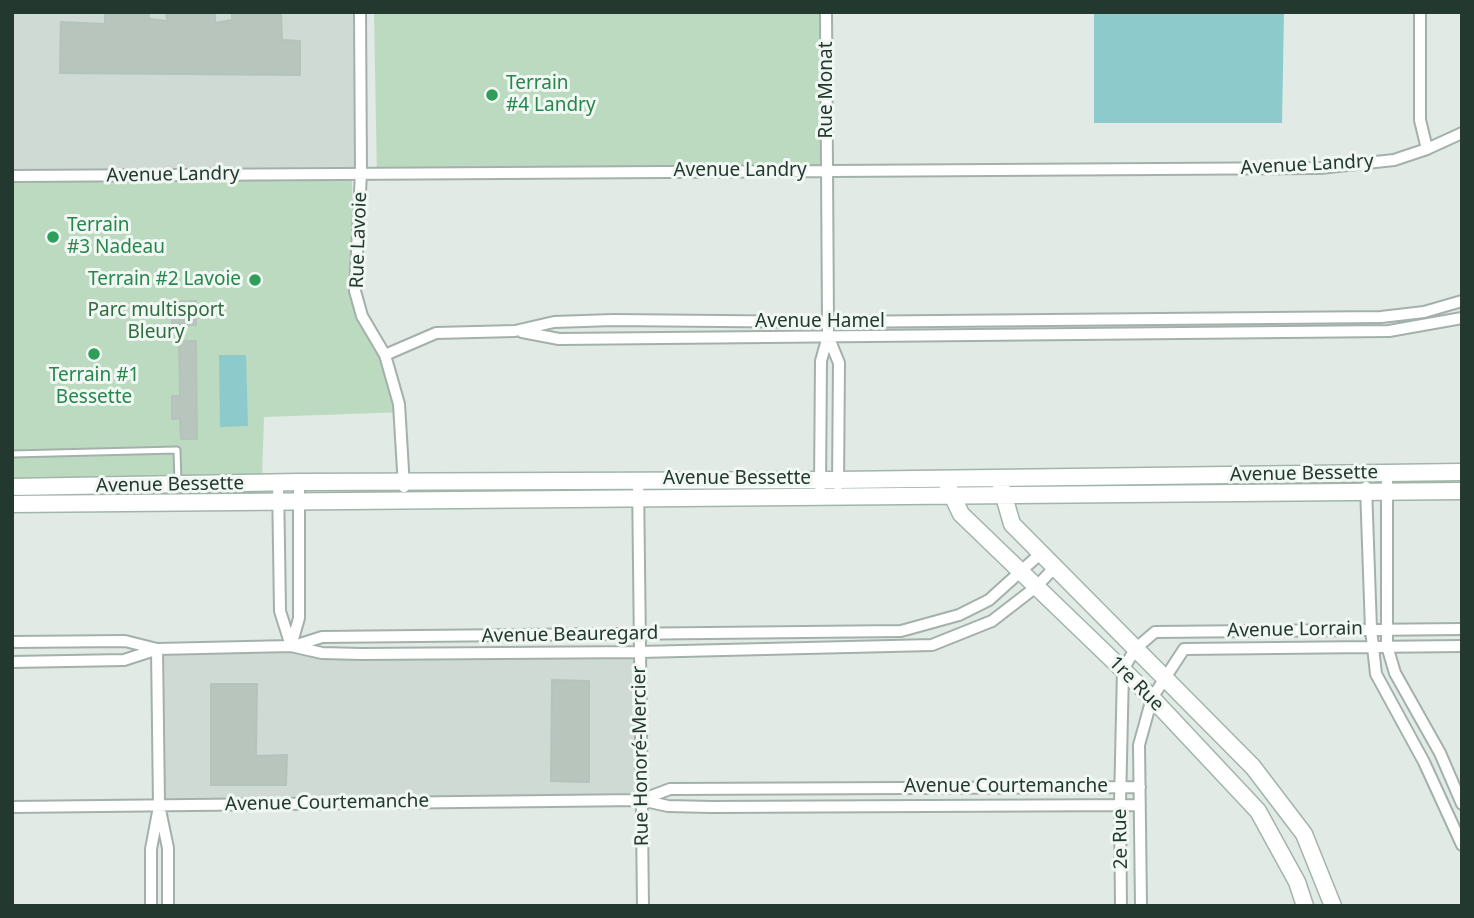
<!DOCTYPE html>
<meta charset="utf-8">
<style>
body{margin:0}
#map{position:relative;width:1474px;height:918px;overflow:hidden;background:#e1eae5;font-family:"Noto Sans",sans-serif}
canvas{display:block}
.frame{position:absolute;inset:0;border:14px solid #233930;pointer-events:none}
</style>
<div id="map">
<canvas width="1474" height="918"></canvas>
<div class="frame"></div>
</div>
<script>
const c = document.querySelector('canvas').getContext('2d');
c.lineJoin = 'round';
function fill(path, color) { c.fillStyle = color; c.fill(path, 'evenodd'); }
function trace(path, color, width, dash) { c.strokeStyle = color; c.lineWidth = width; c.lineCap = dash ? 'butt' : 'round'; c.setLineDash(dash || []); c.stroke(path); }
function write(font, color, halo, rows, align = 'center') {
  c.font = font + ' "Noto Sans",sans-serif'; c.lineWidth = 6; c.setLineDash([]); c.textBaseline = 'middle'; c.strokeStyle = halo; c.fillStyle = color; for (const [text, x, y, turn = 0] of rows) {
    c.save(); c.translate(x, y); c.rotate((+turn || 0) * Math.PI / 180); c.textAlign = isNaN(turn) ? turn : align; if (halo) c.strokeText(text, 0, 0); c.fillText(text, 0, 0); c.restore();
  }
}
const built = new Path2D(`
 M12 12H359L361 173 12 176Z
 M157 649 640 652 641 800 159 805Z`);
const green = new Path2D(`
 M374 12H825L826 173 377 179Z
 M12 177 352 179 354 287 385 359 405 412 264 417 262 476 12 486Z`);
const water = new Path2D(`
 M1094 12H1284L1282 123H1094Z
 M219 355H246L248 426 220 427Z`);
const building = new Path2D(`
 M105 12H149V19L167 21 166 12H215V23L232 20V12H281L282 40 300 41V75L60 73 61 22 105 24Z
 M196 301V325L172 326V302Z
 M179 341H196L197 439H181L180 418 172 419V396H180Z
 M552 680 589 681V782L551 781Z
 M211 684H257L256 756 287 755 286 785H211Z`);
const lane = new Path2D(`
 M12 454 177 450 178 482`);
const street = new Path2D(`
 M360 12 361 173 355 291 362 316 385 355 399 404 404 487
 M1420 12V120L1427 149
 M12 176 1320 168 1394 160 1427 149 1462 133
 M522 332 559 339 1389 331 1462 318
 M828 336 839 363 838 485
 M385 355 436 333 515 331 554 322 613 320 828 322 1381 317 1424 312 1462 301
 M1387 473V646L1395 673 1440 753 1462 804
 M638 479 643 906
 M278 482 280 611 291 646
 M820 487 821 361 828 336V322L826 12
 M1366 487 1371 629 1376 674 1424 762 1462 845
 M12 642 125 641 157 649 291 646 322 653 361 654 640 652 932 645 992 621 1036 587 1054 568
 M291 646 299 618V482
 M294 646 322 637 901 631 959 615 989 600 1040 554
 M157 649 159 805 168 848V906
 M12 662 124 660 155 650
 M641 800 670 789 1140 787
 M12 807 641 800 668 806 711 807 1139 805
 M151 906V849L158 812
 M1121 906 1120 804 1123 670 1135 649 1155 632 1462 629
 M1141 906 1139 745 1152 698 1184 649 1462 646`);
const secondary = new Path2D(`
 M1001 486 1012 524 1253 767 1304 834 1333 906
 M12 487 299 482 838 480 1462 472
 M948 487 961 514 1152 698 1258 811 1297 882 1305 906
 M12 504 1462 491`);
const markers = [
 [492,95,7,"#2e9e5b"],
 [53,237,7,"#2e9e5b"],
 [255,280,7,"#2e9e5b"],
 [94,354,7,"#2e9e5b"]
];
const leisureNames = [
 ["Terrain",506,84],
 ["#4 Landry",506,106],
 ["Terrain",67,226],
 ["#3 Nadeau",67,248],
 ["Terrain #2 Lavoie",241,280,"right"],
 ["Terrain #1",94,376,"center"],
 ["Bessette",94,398,"center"]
];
const streetNames = [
 ["Rue Monat",827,90,-90],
 ["Avenue Landry",1307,165,-3],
 ["Avenue Landry",740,171],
 ["Avenue Landry",173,175,-1],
 ["Rue Lavoie",359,240,-88],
 ["Avenue Hamel",820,322],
 ["Avenue Bessette",1304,474,-1],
 ["Avenue Bessette",737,479],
 ["Avenue Bessette",170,485,-1],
 ["Avenue Lorrain",1295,630,-1],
 ["Avenue Beauregard",570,635,-1],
 ["1re Rue",1136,684,45],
 ["Rue Honoré-Mercier",641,756,-91],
 ["Avenue Courtemanche",1006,787],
 ["Avenue Courtemanche",327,803,-1],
 ["2e Rue",1121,839,-91]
];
const parkNames = [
 ["Parc multisport",156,311],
 ["Bleury",156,333]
];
fill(built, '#cfdad4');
fill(green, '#bbdabf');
fill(water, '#8dcacb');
fill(building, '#b7c5bd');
trace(building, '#b4c3bb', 2);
trace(lane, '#a4b1ab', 9);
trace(street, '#a4b1ab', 14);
trace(secondary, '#a1b5ab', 19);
trace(lane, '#fff', 5);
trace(street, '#fff', 10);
trace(secondary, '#fff', 16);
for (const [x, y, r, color] of markers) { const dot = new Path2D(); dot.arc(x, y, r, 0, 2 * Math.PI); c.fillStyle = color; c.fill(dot); trace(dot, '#f1f7f3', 2.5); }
write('19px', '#27864d', '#f1f7f3', leisureNames, 'left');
write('19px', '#233930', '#f1f7f3', streetNames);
write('19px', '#316d40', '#f1f7f3', parkNames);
</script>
